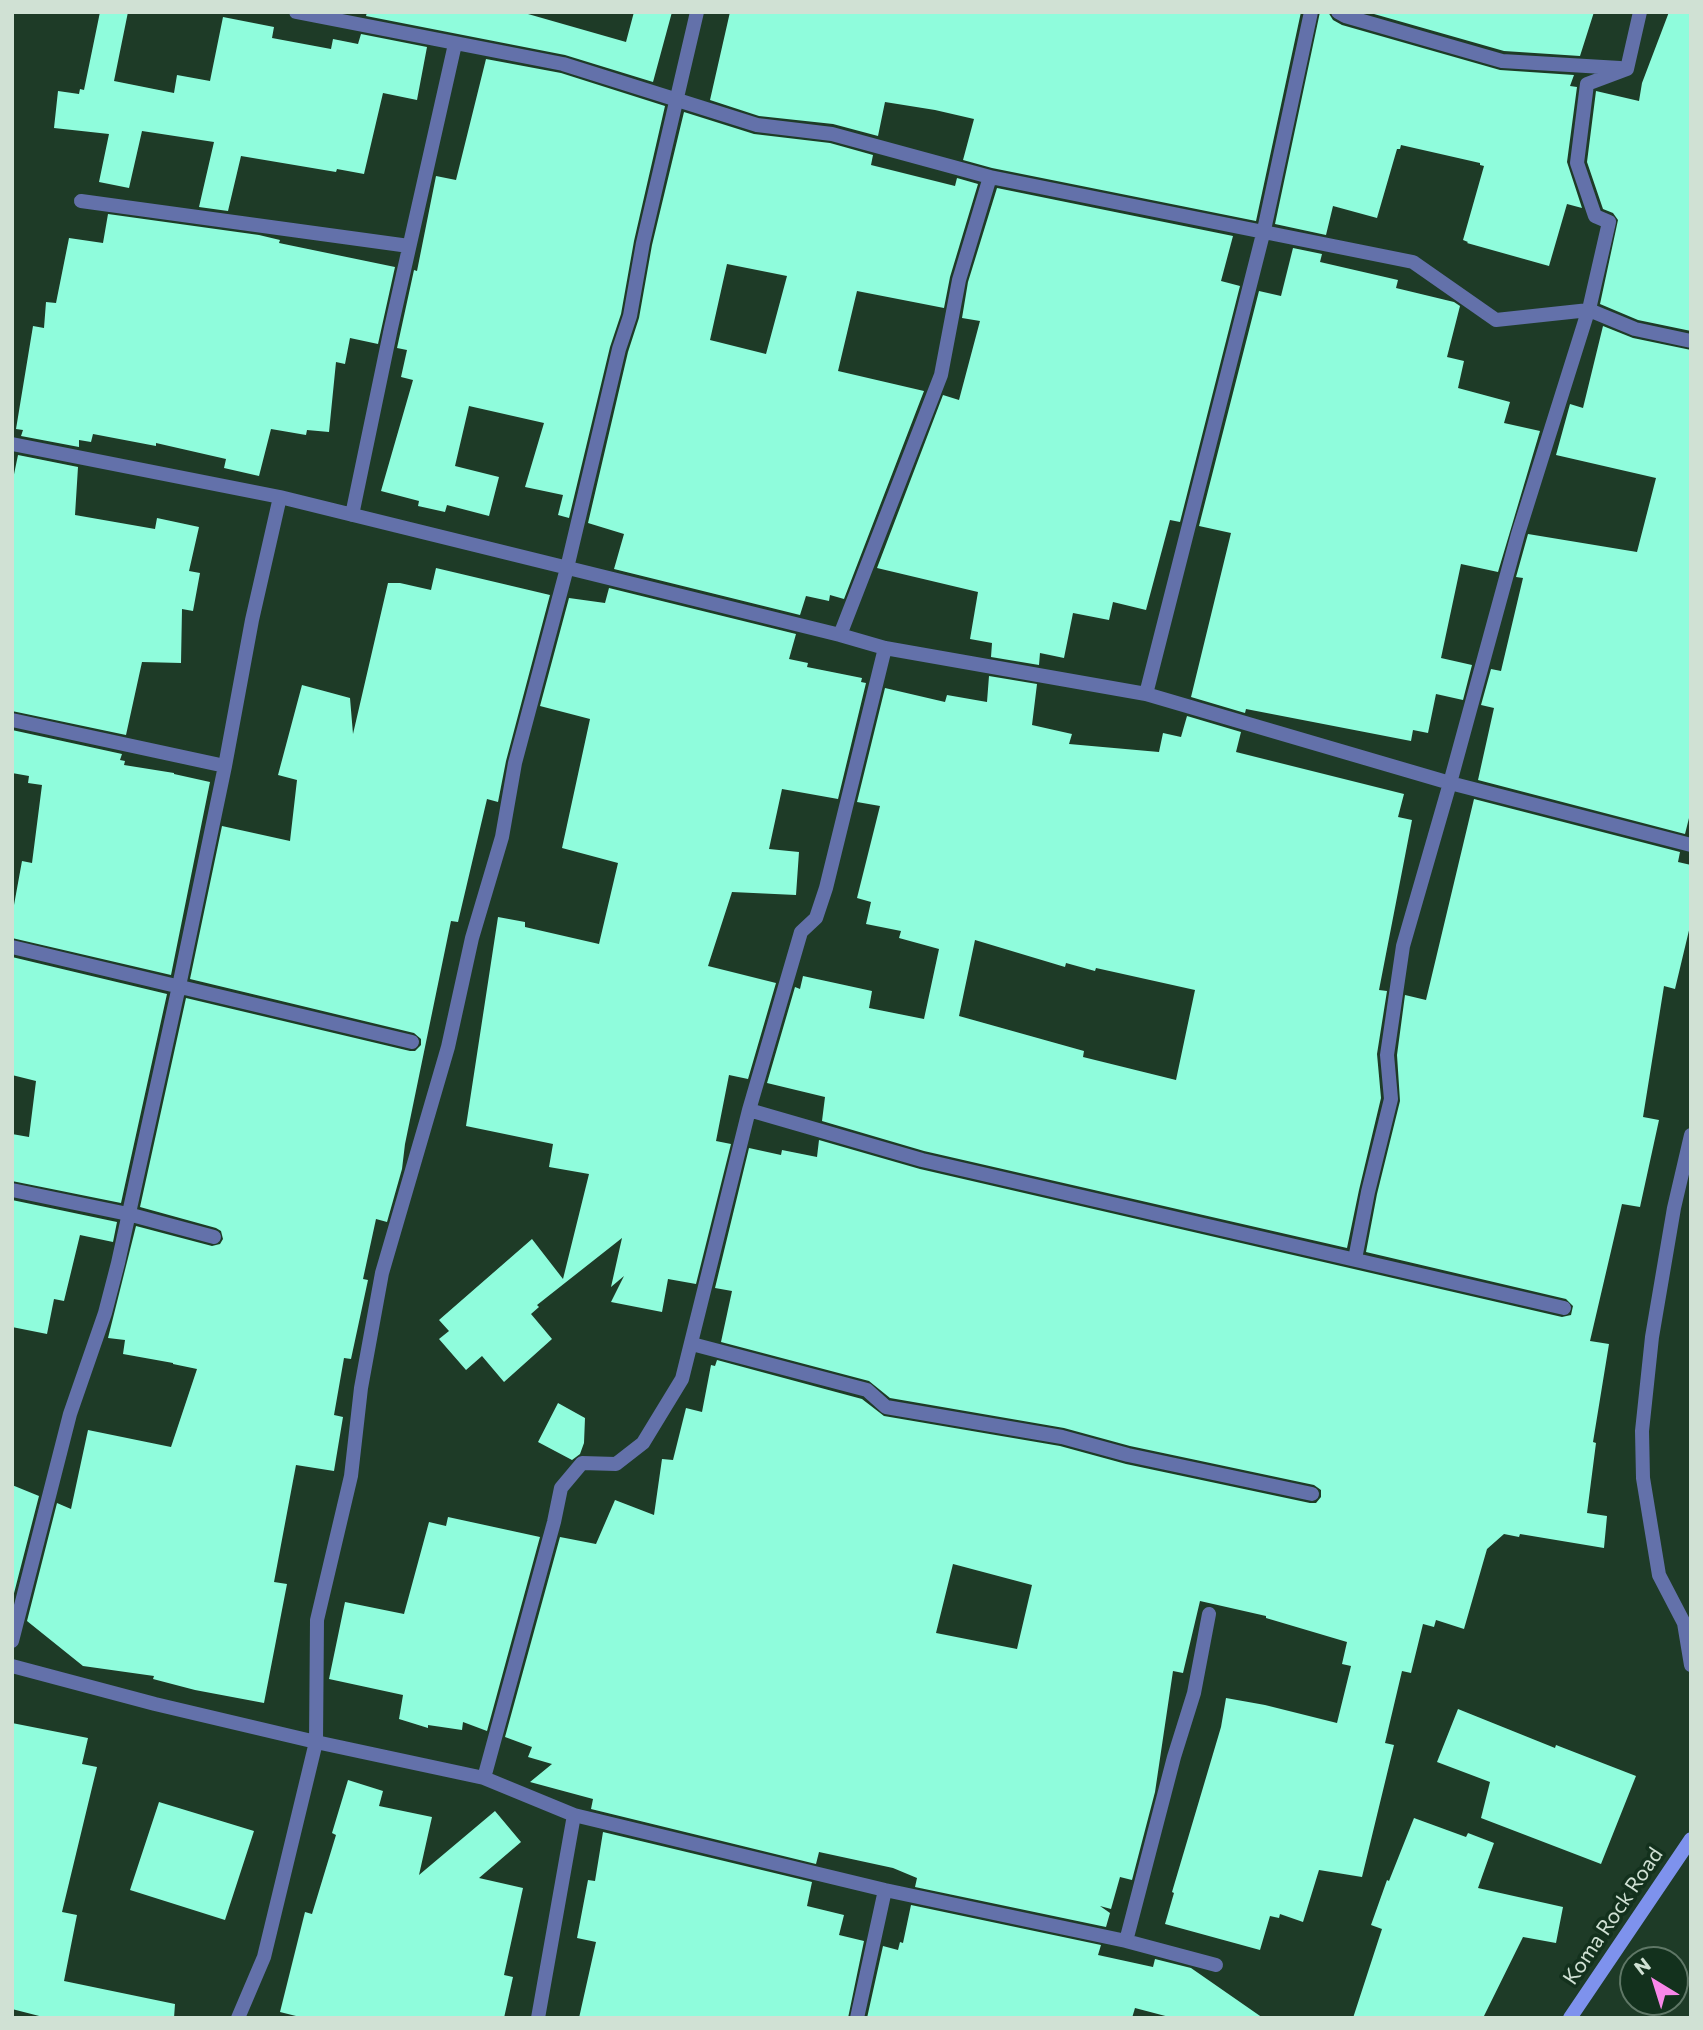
<!DOCTYPE html>
<style>
body{margin:0}
#map{position:relative;width:1703px;height:2030px;overflow:hidden;background:#1e3b27;font-family:Commissioner,sans-serif}
canvas{display:block}
.frame{position:absolute;inset:0;border:14px solid #d0e1d4;pointer-events:none}
.north{position:absolute;left:1619px;top:1946px;width:70px;height:70px;box-sizing:border-box;background:#13311d;border:2px solid #5f7766;border-radius:50%;rotate:322deg;font-size:19px;font-weight:700;line-height:28px;text-align:center;color:#d0e1d4}
.north::after{content:'';display:block;margin:auto;width:24px;height:32px;background:#f987e9;clip-path:polygon(50% 0,100% 100%,50% 72%,0 100%)}
</style>
<div id="map">
<canvas width="1703" height="2030"></canvas>
<div class="frame"></div>
<div class="north">N</div>
</div>
<script>
const c = document.querySelector('canvas').getContext('2d');
c.lineJoin = 'round';
function fill(path, color) { c.fillStyle = color; c.fill(path, 'evenodd'); }
function trace(path, color, width, dash) { c.strokeStyle = color; c.lineWidth = width; c.lineCap = dash ? 'butt' : 'round'; c.setLineDash(dash || []); c.stroke(path); }
function write(font, color, halo, rows, align = 'center') {
  c.font = font + ' Commissioner,sans-serif'; c.lineWidth = 7; c.setLineDash([]); c.textBaseline = 'middle'; c.strokeStyle = halo; c.fillStyle = color; for (const [text, x, y, turn = 0] of rows) {
    c.save(); c.translate(x, y); c.rotate((+turn || 0) * Math.PI / 180); c.textAlign = isNaN(turn) ? turn : align; if (halo) c.strokeText(text, 0, 0); c.fillText(text, 0, 0); c.restore();
  }
}
const building = new Path2D(`
 M100 12H128L114 81 174 93 177 75 210 81 223 17 274 27 272 38 331 49 333 39 358 44 361 34 427 47 417 100 383 93 364 174 337 169 336 172 241 156 228 211 199 207 214 142 142 131 129 188 99 182 109 134 54 128 58 91 79 94 80 89 84 90Z
 M367 12H521L626 42 634 12H672L653 82 565 55 366 16Z
 M730 12H1301L1256 221 992 168 963 160 974 119 935 110 885 102 878 136 833 124 759 116 710 100Z
 M1320 12H1328L1333 20 1342 25 1500 70 1574 75 1570 86 1577 87 1567 162 1582 208 1567 204 1549 266 1467 243 1468 242 1463 240 1484 166 1480 165V163L1401 145 1400 149H1397L1377 218 1333 206 1326 235 1275 224Z
 M1367 12H1594L1580 56 1504 51Z
 M1669 12H1691V331L1638 320 1600 304 1618 220 1613 213 1603 209 1587 162 1596 91 1639 101 1642 83Z
 M486 59 561 73 665 106 634 241 621 314 610 347 569 518 558 515 563 495 525 487 544 423 469 406 455 466 499 477 489 516 447 505 445 512 418 506 419 501 381 491 413 380 401 377 407 350 397 348 414 270 417 271 436 176 456 180Z
 M684 112 754 134 830 143 873 155 871 165 955 186 957 178 978 184 950 277 944 308 857 291 838 371 924 391 844 599 830 595 829 601 806 596 800 615 614 569 624 534 588 523 628 352 639 318 652 245ZM727 264 787 276 766 354 710 340Z
 M997 188 1233 236 1221 281 1240 286 1180 522 1170 520 1146 610 1113 602 1109 620 1073 613 1064 658 1040 653 1039 665 991 657 992 643 970 639 978 592 877 568 943 395 959 400 980 321 962 318 968 282Z
 M108 214 259 235 280 240 279 243 395 267 378 344 350 338 345 364 336 362 329 432 307 430 306 435 271 429 259 476 224 468 226 459 156 443V446L93 434 91 442 79 440V447L21 436 23 430 16 429 33 326 44 328 46 302 56 303 69 238 103 243Z
 M1293 248 1322 254 1320 262 1398 280 1396 288 1454 302 1460 306 1447 357 1464 361 1458 388 1510 402 1504 423 1540 431 1498 572 1461 564 1441 658 1472 665 1463 700 1436 694 1428 733 1413 730 1411 741 1246 709 1245 713 1191 697 1231 533 1199 526 1259 291 1281 296Z
 M1603 326 1633 338 1691 350V810L1685 834 1478 780 1494 708 1481 705 1491 669 1501 671 1523 578 1516 577 1528 534 1637 552 1656 478 1556 455 1570 404 1583 408Z
 M18 455 78 467 75 515 155 529 157 518 199 527 189 571 200 573 193 611 182 609 181 663 142 662 126 735 12 711V484Z
 M436 568 550 595 506 761 498 802 487 799 458 922 451 921 405 1144 402 1169 387 1222 376 1219 363 1279 368 1280 351 1359 344 1358 334 1415 343 1417 334 1471 296 1465 274 1582 287 1584 264 1703 195 1690 153 1679 154 1676 83 1666 27 1621 57 1503 71 1509 88 1430 171 1447 197 1369 173 1364V1363L123 1354 125 1340 108 1338 136 1226 212 1246 220 1244 223 1239 221 1231 216 1228 140 1207 186 998 410 1051H415L421 1045V1039L414 1033 190 979 222 826 290 841 297 780 278 775 302 685 350 698 353 734 388 583H400L431 590Z
 M609 588 796 634 789 659 808 663 807 667 862 678 861 682 866 683 838 799 782 789 769 849 799 852 796 895 732 892 708 966 776 983 748 1079 729 1075 716 1141 731 1144 696 1284 668 1279 662 1312 611 1302 624 1276 611 1287 622 1238 537 1305 539 1307 531 1314 552 1339 504 1382 482 1356 466 1370 439 1339 449 1331 439 1320 532 1239 563 1279 589 1174 549 1167 553 1144 466 1126 498 917 525 922V927L599 944 618 863 562 848 590 719 540 706 569 598 605 603Z
 M989 676 1037 684 1032 725 1072 734 1069 744 1159 752 1163 733 1181 737 1187 716 1241 732 1236 752 1404 794 1398 817 1412 820 1379 990 1387 991 1377 1054 1381 1098 1359 1190 1347 1248 924 1151 822 1121 825 1097 767 1083 795 987 800 989 803 976 872 991 869 1008 924 1019 939 949 899 938 901 931 866 924 871 902 857 898 880 806 857 802 885 688 945 702 947 695 987 702ZM975 940 1065 967 1066 963 1095 971 1096 968 1195 990 1176 1080 1083 1057 1084 1051 959 1016Z
 M12 730 122 754 120 760 125 761 124 765 174 773V774L210 782 171 975 12 938V916L22 861 32 863 42 785 28 783 29 776 12 773Z
 M1474 799 1680 852 1678 862 1691 865V922L1675 989 1664 986 1643 1117 1659 1120 1640 1207 1622 1204 1590 1341 1609 1344 1593 1442 1596 1443 1587 1513 1607 1516 1604 1548 1520 1534 1519 1537 1504 1534 1487 1549 1464 1629 1436 1620 1434 1627 1423 1624 1411 1673 1402 1671 1385 1743 1394 1745 1362 1877 1319 1870 1303 1922 1280 1914 1279 1918 1270 1916 1260 1950 1165 1924 1174 1893 1172 1892 1221 1727 1226 1698 1265 1705 1337 1723 1351 1666 1342 1664 1347 1642 1266 1618V1616L1200 1601 1183 1673 1173 1671 1155 1792 1132 1880 1120 1877 1111 1909 1100 1906 1110 1913 1106 1927 915 1887 917 1878 893 1868 819 1852 816 1864 591 1809 593 1799 530 1782 552 1764 528 1757 532 1747 505 1737 560 1537 596 1544 615 1500 654 1515 662 1459 673 1460 686 1408 702 1412 711 1365 715 1366 717 1360 862 1399 884 1416 1060 1446 1126 1464 1310 1503H1316L1321 1497V1490L1314 1485 1130 1446 1064 1428 890 1398 869 1381 721 1342 732 1291 715 1288 749 1148 781 1155 782 1150 817 1157 819 1140 920 1169 1562 1317 1571 1315 1573 1306 1566 1299 1366 1252 1377 1194 1400 1101 1397 1055 1405 995 1426 1000ZM953 1564 1032 1585 1017 1649 936 1633Z
 M12 957 167 994 121 1203 12 1181V1134L29 1137 36 1081 12 1075Z
 M12 1200 117 1222 113 1242 80 1235 64 1301 54 1299 47 1334 12 1327Z
 M558 1403 585 1418 584 1443 580 1454 572 1460 538 1442Z
 M12 1485 39 1496 12 1601Z
 M448 1517 540 1537 487 1731 463 1722 462 1730 428 1725V1728L399 1719 403 1695 329 1679 345 1602 404 1614 429 1522 446 1526Z
 M1458 1709 1555 1748 1556 1745 1636 1776 1601 1864 1481 1818 1490 1782 1437 1762Z
 M12 1723 88 1738 82 1764 97 1767 62 1912 77 1915 64 1981 175 2004 174 2018H47L12 2009Z
 M348 1780 383 1791 379 1806 432 1817 419 1875 495 1811 521 1842 479 1878 523 1888 504 1975 513 1977 504 2018H304L280 2012 305 1912 312 1914 336 1835 332 1833Z
 M159 1802 254 1831 225 1920 130 1890Z
 M1414 1818 1466 1837 1468 1833 1494 1843 1478 1888 1563 1907 1556 1943 1523 1937 1483 2018H1353L1382 1929 1371 1925 1387 1880 1389 1881Z
 M603 1832 812 1882 807 1906 844 1915 839 1935 864 1941 848 2018H579L596 1942 577 1938 588 1880 595 1881Z
 M911 1905 1101 1945 1098 1955 1153 1967 1155 1959 1191 1968 1263 2018H1173L1135 2008 1132 2018H867L883 1946 898 1950 900 1942 903 1943Z`);
const minor = new Path2D(`
 M296 12 563 64 757 125 832 134 990 177 1413 262 1496 320 1589 310 1635 329 1691 341
 M1338 12 1345 16 1502 61 1620 68
 M81 201 409 246
 M12 444 280 497 840 635 885 648 1146 694 1450 783 1691 845
 M352 515 391 328 455 44
 M840 635 941 375 959 280 990 177
 M1146 694 1264 230 1311 12
 M12 720 225 766
 M12 947 412 1042
 M749 1110 922 1160 1564 1308
 M1691 1135 1674 1208 1652 1337 1642 1431 1643 1478 1659 1575 1684 1623 1691 1665
 M12 1190 128 1214 214 1237
 M1355 1259 1368 1192 1391 1099 1387 1055 1403 946 1450 783 1518 534 1590 305 1609 222 1595 216 1577 163 1587 84 1627 69 1640 12
 M692 1344 867 1390 886 1407 1062 1437 1128 1455 1312 1494
 M12 1641 70 1414 105 1313 118 1263 179 986 225 766 252 620 280 497
 M12 1666 155 1704 316 1742 484 1778 574 1815 885 1890 1126 1941 1216 1965
 M484 1778 554 1522 561 1488 582 1463 616 1464 643 1443 682 1379 749 1110 801 932 816 918 826 888 885 648
 M1126 1941 1174 1757 1194 1693 1209 1614
 M238 2018 264 1957 316 1742 317 1620 351 1476 361 1388 382 1273 448 1047 472 938 502 837 515 763 567 568 619 349 630 316 643 243 697 12
 M538 2018 574 1815
 M857 2018 885 1890`);
const secondary = new Path2D(`
 M1570 2018 1691 1839`);
const streetNames = [
 ["Koma Rock Road",1613,1916,-56]
];
fill(building, '#8ffcdc');
trace(minor, '#6371aa', 14);
trace(secondary, '#7e92ed', 14);
write('21px', '#d0e1d4', '#13311d', streetNames);
</script>
